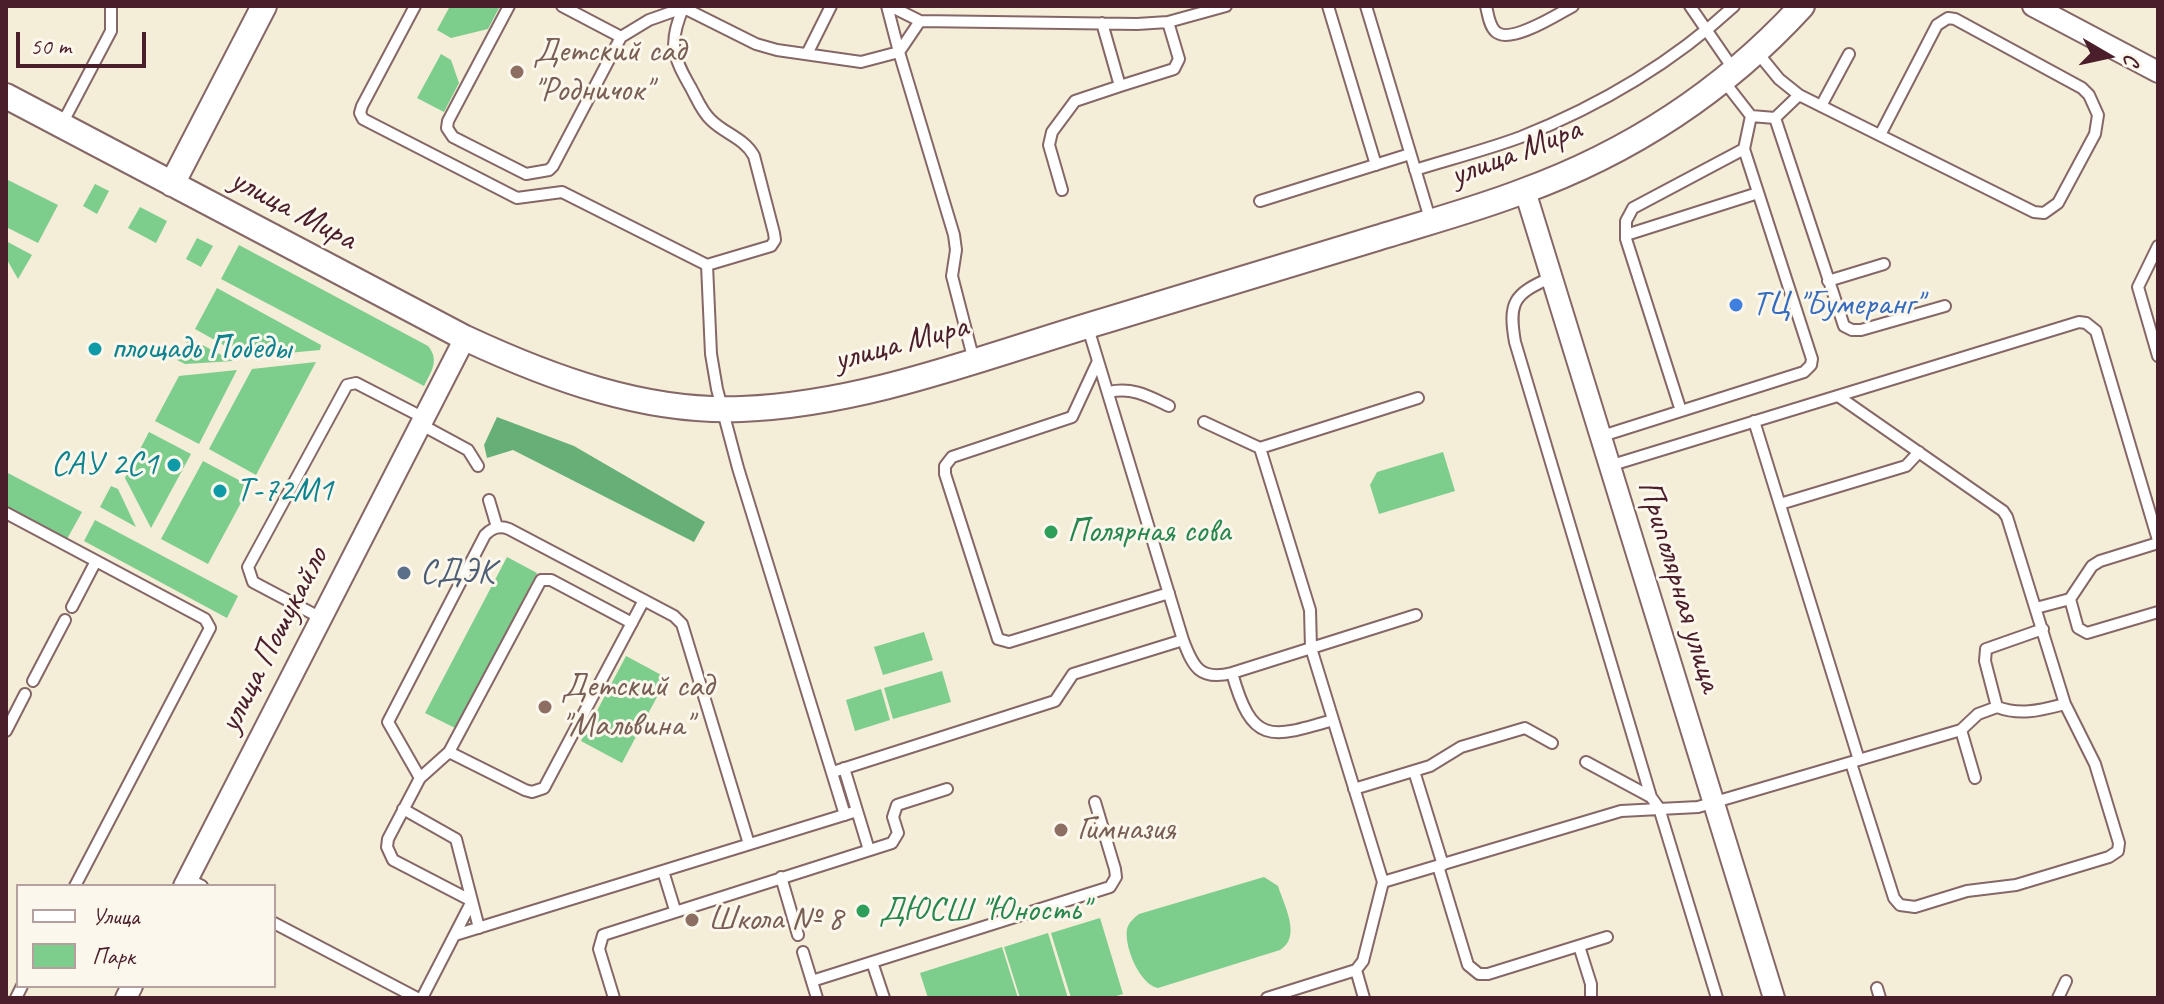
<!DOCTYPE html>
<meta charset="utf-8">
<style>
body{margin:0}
#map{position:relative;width:2164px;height:1004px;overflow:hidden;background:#f4edd7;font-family:Caveat,sans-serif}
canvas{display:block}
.frame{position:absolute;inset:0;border:8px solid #4a1f2b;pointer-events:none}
.legend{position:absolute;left:16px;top:884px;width:260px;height:104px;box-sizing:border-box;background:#fbf7ec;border:2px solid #b4a19f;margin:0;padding:10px 14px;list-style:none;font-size:24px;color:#4a1f2b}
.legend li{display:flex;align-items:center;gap:16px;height:40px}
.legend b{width:40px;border:2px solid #b4a19f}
.north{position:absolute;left:2068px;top:16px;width:80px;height:80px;-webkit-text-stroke:6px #fbf7ec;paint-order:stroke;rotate:99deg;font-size:22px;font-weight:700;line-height:32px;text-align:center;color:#4a1f2b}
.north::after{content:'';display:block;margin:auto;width:28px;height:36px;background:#4a1f2b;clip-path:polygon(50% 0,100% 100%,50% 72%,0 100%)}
.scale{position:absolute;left:16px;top:32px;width:130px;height:36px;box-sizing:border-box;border:4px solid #4a1f2b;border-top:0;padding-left:10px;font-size:24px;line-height:28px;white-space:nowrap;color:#4a1f2b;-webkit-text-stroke:6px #fbf7ec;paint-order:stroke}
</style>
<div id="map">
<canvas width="2164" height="1004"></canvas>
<div class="frame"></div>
<ul class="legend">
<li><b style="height:10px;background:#fff"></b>Улица</li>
<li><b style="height:22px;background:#7dcd8d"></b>Парк</li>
</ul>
<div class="north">С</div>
<div class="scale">50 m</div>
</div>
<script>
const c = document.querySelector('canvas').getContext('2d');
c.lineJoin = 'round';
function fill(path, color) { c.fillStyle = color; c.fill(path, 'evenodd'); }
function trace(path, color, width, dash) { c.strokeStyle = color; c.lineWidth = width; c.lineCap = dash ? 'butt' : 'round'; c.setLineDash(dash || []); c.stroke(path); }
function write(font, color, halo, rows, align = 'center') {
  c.font = font + ' Caveat,sans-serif'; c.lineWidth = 6; c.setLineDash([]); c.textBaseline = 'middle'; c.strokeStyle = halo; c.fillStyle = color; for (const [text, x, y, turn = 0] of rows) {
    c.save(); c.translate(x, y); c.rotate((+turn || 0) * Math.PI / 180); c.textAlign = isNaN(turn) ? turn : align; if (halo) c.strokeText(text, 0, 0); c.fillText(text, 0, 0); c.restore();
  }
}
const green = new Path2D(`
 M450 6H500L488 29 451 38 437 30Z
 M441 54 451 60 459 83 444 112 417 98Z
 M6 179 58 205 38 243 6 227Z
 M95 184 109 191 97 214 83 206Z
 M140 207 167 221 156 243 128 228Z
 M197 238 213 246 201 267 186 259Z
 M6 241 32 255 18 279 6 258Z
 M239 245 428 346C440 360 431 372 424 386L221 279Z
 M217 288 321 345 320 350 245 357 195 329Z
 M189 338 233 361 185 364 177 360Z
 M316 362 256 475 209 449 252 369Z
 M237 370 199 444 155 421 179 376Z
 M149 432 191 454 151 528 125 478Z
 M1443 452 1455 491 1379 514 1370 485 1377 472Z
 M203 461 250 486 208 564 161 539Z
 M6 472 82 512 67 539 6 507Z
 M111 486 118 489 136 527 100 507Z
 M95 520 238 596 227 618 84 541Z
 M507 557 537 573 455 728 425 713Z
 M924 632 933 660 883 675 874 647Z
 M626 656 667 678 622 763 581 741Z
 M942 671 951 702 893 719 884 688Z
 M881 689 890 720 855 731 846 700Z
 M1264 877 1278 886C1284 905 1302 937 1280 950L1158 988C1140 985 1124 947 1127 929 1129 922 1134 918 1139 914Z
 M1100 918 1123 994 1110 998H1071L1051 933Z
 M1048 933 1068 998H1020L1004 947Z
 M1002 947 1018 998H928L920 973Z`);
const forest = new Path2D(`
 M497 417 574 446 705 522 694 542 513 450 487 458 484 445Z`);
const service = new Path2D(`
 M415 6 362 106 360 113 363 119 517 198 562 192 707 265 771 246 775 240 774 233 754 156C744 138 725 134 711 120 702 112 697 99 691 88 672 55 668 43 684 6
 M509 6 448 121 447 128 453 137 526 174 549 170 553 166 621 37 562 6
 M680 6 756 44 777 50 861 62 899 52 954 235 956 250 952 276 974 361
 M887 6 899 52 920 21 1137 24 1168 22 1226 6
 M890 6 920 21
 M1328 6 1376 165
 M1366 6 1431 222
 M1486 6C1488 14 1489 25 1495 31 1509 46 1558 14 1573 6
 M1690 6 1734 70
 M621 37 649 20 683 8
 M807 54 831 6
 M1723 80 1751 116
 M1120 86 1174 69 1179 59 1168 22
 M1799 95 2034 212 2044 213 2058 203 2095 134 2098 115 2089 95 2082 88 1955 19 1948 18 1937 25 1880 135
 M1821 106 1849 54
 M1775 118 1844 326 1852 330H1861L1945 306
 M62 124 111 31V6
 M1415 170C1450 159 1486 150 1521 137 1599 106 1672 63 1734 6
 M1062 190 1049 145 1052 132 1075 101 1120 86 1102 23
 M1260 201 1410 154
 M1626 235 1758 193
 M2158 246 2138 287 2158 356
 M707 265 711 354 717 389 738 468 845 815
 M1550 278C1514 294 1508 302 1515 342L1651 797 1659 808 1717 998
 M1828 281 1884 264
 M1088 328 1183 640C1193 667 1200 681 1232 673L1416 615
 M1098 361 1072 417 952 457 945 466V474L998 639 1009 642 1169 593
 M1109 392C1133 387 1148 396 1169 406
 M1838 396 2003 511 2007 517 2065 704 2095 764 2119 843 2118 851 2109 857 2016 885 1967 891 1915 907 1900 905 1894 898 1851 763
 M1681 411 1626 239V221L1633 208 1744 149
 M1754 421 1859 760
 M1204 422 1260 448 1418 398
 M420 424 468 450 478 466
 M1599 437 1804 372 1811 365 1812 359 1744 149 1751 116 1775 118 1799 95 1779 79 1757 52
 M1260 448 1310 610 1311 648 1383 882 1363 961 1356 970
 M1609 466 2079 322 2086 323 2096 331 2158 540
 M489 500 497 527
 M1780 504 1906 466 1919 452
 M6 513 205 619 210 628 75 886
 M2070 599 2078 628 2087 633 2158 612
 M72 607 96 561
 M2036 608 2070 599 2092 566 2100 561 2158 543
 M321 618 253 582 248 567 347 385 356 383 424 418
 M1232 673C1252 744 1269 739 1333 720
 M33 681 65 620
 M1997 707C2021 716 2041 710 2065 704
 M1961 730 1978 714 1997 707 1985 661 1986 649 2043 629
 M6 731 25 694
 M449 752 541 580H551L632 623
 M1586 762 1651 797
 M844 768 869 850
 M1414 771 1443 865
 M833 772 1055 701 1073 674 1183 640
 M420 778 449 752 525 790 532 792 544 788 644 600
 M1354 789 1430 766 1461 747 1525 728 1552 743
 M403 809 456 839 479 928
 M1438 866 1468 965 1479 974H1488L1607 937
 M663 871 675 910
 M781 877 798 935
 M188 879 202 886
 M1383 882 1621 811 1698 807 1961 730 1975 778
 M274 923 417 998
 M455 935 857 811
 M1579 946 1591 984V998
 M803 952 817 998
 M872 962 884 998
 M812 981 1110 887 1116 877 1115 869 1095 802
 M1877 988 1880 998
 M16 998 22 986
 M422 998 472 901 393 860 387 847 388 839 420 778 388 722 485 535C492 528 499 525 509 529L674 616 682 624 749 844
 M614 998 599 949 603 935 892 843 898 833 893 817 897 805 947 789
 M1267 998 1356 970 1364 998
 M2058 998 2066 981`);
const minor = new Path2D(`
 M2033 6 2158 72
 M1525 191 1774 998
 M184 886 465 338
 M126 998 132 986`);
const tertiary = new Path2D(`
 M6 96 465 338C551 378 645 413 742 409 867 404 988 355 1107 320 1197 293 1287 266 1377 238 1425 223 1474 210 1521 192 1629 153 1725 90 1802 6
 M172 184 264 6`);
const markers = [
 [517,72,8,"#8d6e63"],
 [1736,305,8,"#3f7fe0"],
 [95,349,8,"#0f9aa8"],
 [174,465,8,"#0f9aa8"],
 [220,491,8,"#0f9aa8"],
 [1051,532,8,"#2e9e5b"],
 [404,573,8,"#5c6f8a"],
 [545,707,8,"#8d6e63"],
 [1061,830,8,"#8d6e63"],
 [863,911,8,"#2e9e5b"],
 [692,920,8,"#8d6e63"]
];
const educationNames = [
 ["Детский сад",533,52],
 ["\"Родничок\"",533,91],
 ["Детский сад",561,687],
 ["\"Мальвина\"",561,726],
 ["Гимназия",1077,830],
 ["Школа № 8",708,920]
];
const streetNames = [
 ["улица Мира",1516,153,-21],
 ["улица Мира",293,210,28],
 ["улица Мира",901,344,-15],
 ["Приполярная улица",1679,586,73],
 ["улица Пошукайло",274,640,-63]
];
const shopNames = [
 ["ТЦ \"Бумеранг\"",1752,305]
];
const cultureNames = [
 ["площадь Победы",111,349],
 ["САУ 2С1",158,465,"right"],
 ["Т-72М1",236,491]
];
const leisureNames = [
 ["Полярная сова",1067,532],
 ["ДЮСШ \"Юность\"",879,911]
];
const serviceNames = [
 ["СДЭК",420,573]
];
fill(green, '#7dcd8d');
fill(forest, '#66b078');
trace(service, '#866767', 14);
trace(minor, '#866767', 24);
trace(tertiary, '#866767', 28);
trace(service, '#fff', 10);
trace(minor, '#fff', 20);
trace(tertiary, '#fff', 24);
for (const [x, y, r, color] of markers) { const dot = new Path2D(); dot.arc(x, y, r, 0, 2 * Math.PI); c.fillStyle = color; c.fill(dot); trace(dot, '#fbf7ec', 3); }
write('34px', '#785e54', '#fbf7ec', educationNames, 'left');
write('34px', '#4a1f2b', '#fbf7ec', streetNames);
write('34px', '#366cbe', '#fbf7ec', shopNames, 'left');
write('34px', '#0d838f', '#fbf7ec', cultureNames, 'left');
write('34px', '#27864d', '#fbf7ec', leisureNames, 'left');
write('34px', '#4e5e75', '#fbf7ec', serviceNames, 'left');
</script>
